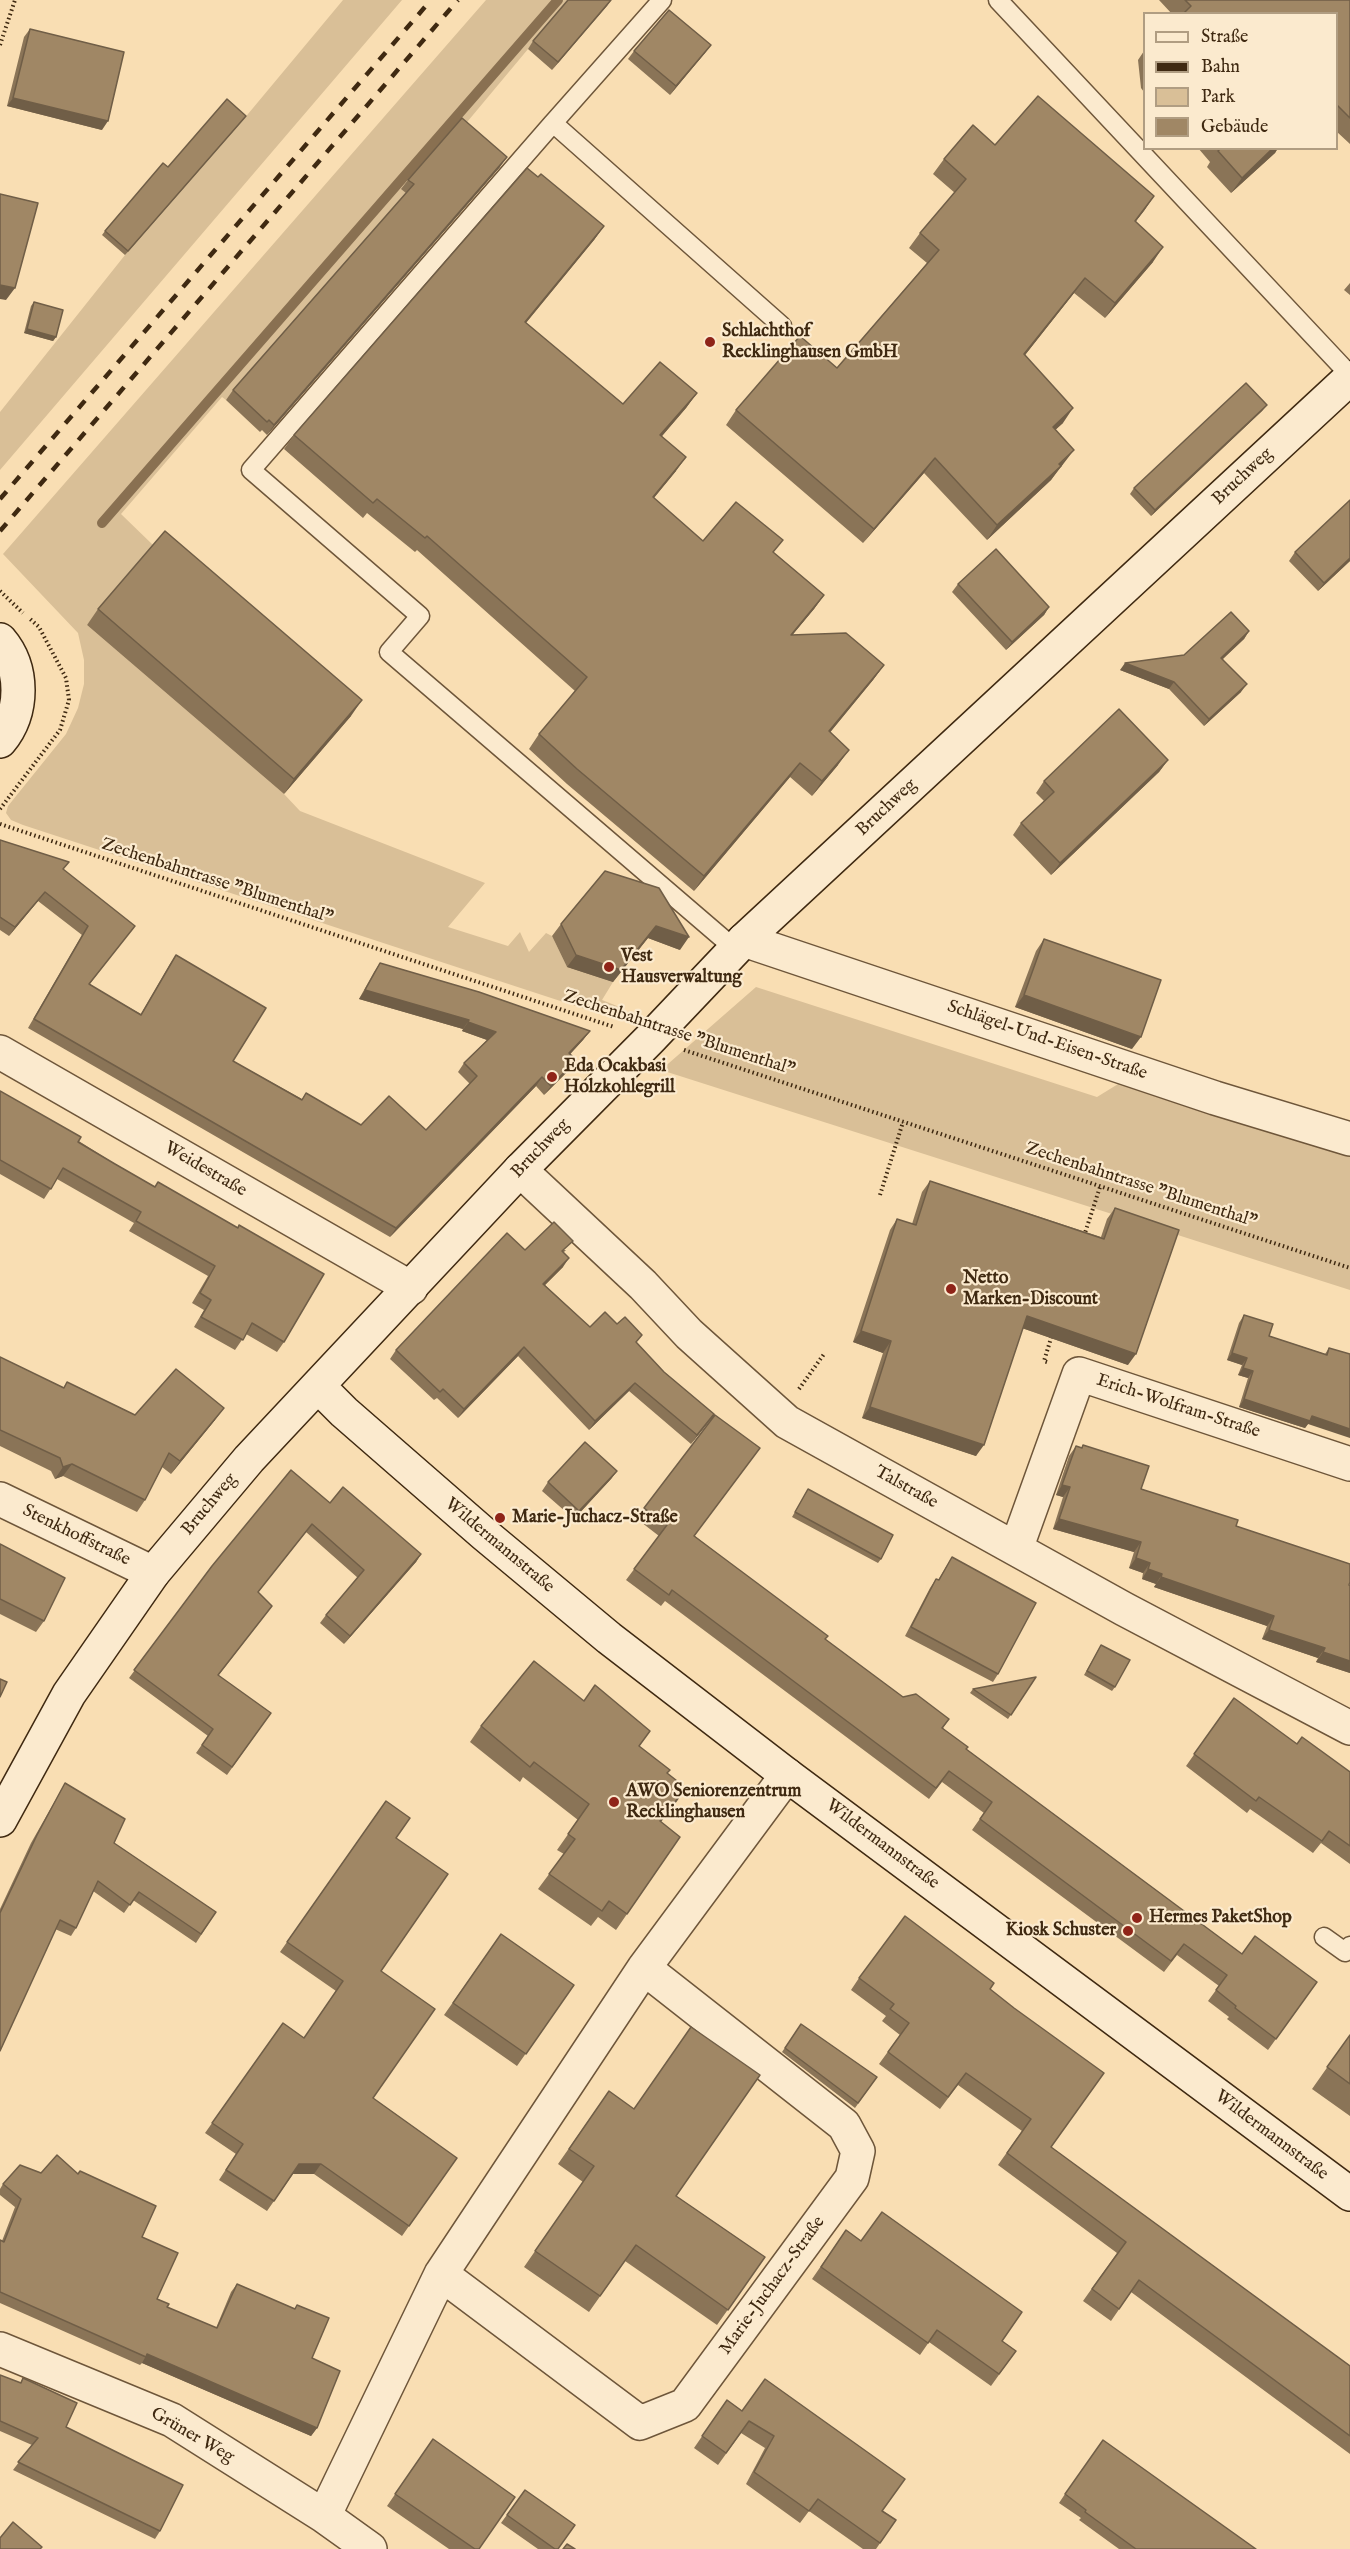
<!DOCTYPE html>
<meta charset="utf-8">
<style>
body{margin:0}
#map{position:relative;width:1350px;height:2549px;overflow:hidden;background:#f9deb3;font-family:"IM FELL English",serif}
canvas{display:block}
.legend{position:absolute;left:1143px;top:12px;width:195px;height:138px;box-sizing:border-box;background:#fbeace;border:2px solid #b09d82;margin:0;padding:8px 10px;list-style:none;font-size:18px;color:#3f2911}
.legend li{display:flex;align-items:center;gap:12px;height:30px}
.legend b{width:30px;border:2px solid #b09d82}
</style>
<div id="map">
<canvas width="1350" height="2549"></canvas>
<ul class="legend">
<li><b style="height:8px;background:#fbeace"></b>Straße</li>
<li><b style="height:8px;background:#3f2911"></b>Bahn</li>
<li><b style="height:16px;background:#d9bf97"></b>Park</li>
<li><b style="height:16px;background:#a08765"></b>Gebäude</li>
</ul>
</div>
<script>
const c = document.querySelector('canvas').getContext('2d');
c.lineJoin = 'round';
function fill(path, color) { c.fillStyle = color; c.fill(path, 'evenodd'); }
function trace(path, color, width, dash) { c.strokeStyle = color; c.lineWidth = width; c.lineCap = dash ? 'butt' : 'round'; c.setLineDash(dash || []); c.stroke(path); }
function write(font, color, halo, rows, align = 'center') {
  c.font = font + ' "IM FELL English",serif'; c.lineWidth = 4.5; c.setLineDash([]); c.textBaseline = 'middle'; c.strokeStyle = halo; c.fillStyle = color; for (const [text, x, y, turn = 0] of rows) {
    c.save(); c.translate(x, y); c.rotate((+turn || 0) * Math.PI / 180); c.textAlign = isNaN(turn) ? turn : align; if (halo) c.strokeText(text, 0, 0); c.fillText(text, 0, 0); c.restore();
  }
}
const green = new Path2D(`
 M343 0H402L0 470V412L125 255 243 120Z
 M486 0H569L407 194 226 400 222 397 121 514 154 546 87 625 284 794 300 811 485 883 448 927 508 946 520 932 529 952 546 933 552 936 567 967 613 982 602 1000 622 1008 597 1013 23 825 11 820 6 813 8 806 66 734 78 708 84 684V660L78 633 3 554Z
 M756 987 1097 1097 1123 1081 1350 1154V1290L661 1070Z`);
const stream = new Path2D(`
 M102 523 558 0`);
const path = new Path2D(`
 M0 45 15 0
 M0 591 23 613
 M0 809 60 730 69 700 66 678 39 627 29 618
 M0 824 614 1027
 M684 1050 1350 1268
 M880 1195 903 1122
 M1084 1236 1100 1187
 M1047 1362 1044 1361 1052 1335
 M799 1389 824 1354`);
const lane = new Path2D(`
 M662 0 553 123 782 326
 M998 0 1350 375
 M553 123 251 470 420 616 389 652 735 949
 M1324 1937 1345 1952 1350 1946`);
const street = new Path2D(`
 M744 940 1215 1098 1350 1139
 M0 1052 411 1288
 M520 1170 643 1285 689 1334 787 1422 1124 1609 1350 1728
 M0 1499 153 1573
 M1016 1549 1079 1374 1350 1464
 M441 2274 640 2423 685 2405 852 2178 858 2151 844 2125 644 1968
 M0 2349 172 2420 324 2516 370 2549
 M324 2516 441 2274 644 1968 787 1775`);
const secondary = new Path2D(`
 M0 640C24 668 24 712 0 741
 M318 1386 344 1412 484 1534 609 1638 787 1775 1350 2194
 M0 1820 69 1694 153 1573 249 1459 520 1170 650 1039 744 940 1350 378`);
const rail = new Path2D(`
 M0 499 431 0
 M0 531 458 0`);
const wall = new Path2D(`
 M611 0 552 70 528 49 533 41Z
 M1159 0H1350V144L1336 131V14H1172Z
 M30 29 102 130 7 106 24 37Z
 M711 45 670 95 628 59 634 51Z
 M1144 51V92L1141 88 1138 60Z
 M246 116 125 255 102 235 105 231 168 167Z
 M995 145 1154 196 1136 221 1153 262 1105 318 1074 293 1025 355 1063 423 1055 430 1063 464 1058 470 1051 480 987 540 924 473 863 543 726 425 736 410 837 368 927 263 909 248 920 233 955 193 933 174 944 159Z
 M1198 148H1278L1275 153 1231 193 1207 167 1210 162Z
 M500 167 267 435 262 430 260 432 226 400 233 390 406 193 401 189 408 180Z
 M538 177 604 226 594 240 526 323 623 404 697 393 686 408 662 436 676 471 654 498 703 541 774 553 824 595 814 609 792 635 884 665 873 680 830 732 838 765 812 796 790 777 694 891 567 784 529 749 539 734 575 691 417 550 415 552 367 513 363 518 284 449 294 435Z
 M1350 283V295L1344 290Z
 M34 302 56 337 53 341 24 333 31 306Z
 M1267 405 1262 411 1151 516 1130 494 1134 488Z
 M1295 552 1350 561 1318 591 1289 561Z
 M958 584 1049 607 1044 615 1006 650 952 592Z
 M98 609 351 716 284 794 87 625Z
 M1249 631 1244 639 1223 659 1241 692 1204 726 1169 689 1120 670 1184 655Z
 M1168 760 1159 772 1051 875 1013 835 1021 823 1044 801 1036 793 1044 781Z
 M0 840 63 870 128 934 89 985 141 1014 170 964 176 955 233 1061 302 1099 306 1093 361 1125 426 1130 470 1084 458 1072 464 1063 487 1040 462 1031 463 1029 359 999 374 972 380 963 590 1031 583 1040 570 1054 576 1060 570 1069 544 1095 536 1086 390 1237 28 1028 82 935 38 901 9 936 0 930Z
 M605 871 680 950 648 938 613 982 567 967 552 936 561 924Z
 M1044 939 1132 1049 1015 1007 1036 951Z
 M0 1091 115 1164 155 1187 158 1182 284 1342 277 1352 246 1334 235 1350 194 1327 204 1310 192 1303 208 1276 129 1231 134 1223 57 1179 44 1199 0 1174Z
 M930 1181 1101 1237 1107 1219 1115 1208 1128 1365 1022 1328 976 1456 862 1418 883 1353 853 1342 890 1230 897 1219 912 1224 922 1192Z
 M525 1250H566L564 1252 563 1267 545 1285 590 1327 617 1324 637 1343 664 1372 714 1414 691 1444 629 1391 589 1430 518 1356 458 1418 437 1398 434 1400 390 1359 396 1350Z
 M1244 1315 1269 1336 1325 1354 1329 1348 1308 1424 1305 1428 1239 1407 1248 1378 1238 1375 1242 1365 1227 1360 1239 1323Z
 M0 1357 63 1388 67 1382 135 1415 215 1420 171 1474 162 1467 145 1500 137 1512 63 1476 55 1479 51 1471 0 1446Z
 M1083 1445 1141 1489 1236 1526 1349 1585 1350 1673 1316 1662 1318 1658 1262 1639 1267 1626 1154 1587 1156 1584 1142 1579 1143 1573 1129 1568 1134 1552 1053 1529 1063 1497 1056 1495 1069 1456 1076 1446 1082 1448Z
 M617 1471 611 1479 574 1519 542 1491 548 1482Z
 M808 1489 881 1559 878 1563 792 1517Z
 M330 1503 421 1554 416 1562 344 1644 320 1623 326 1615 358 1578 306 1532 258 1592 272 1606 218 1676 271 1713 227 1775 196 1753 208 1736 129 1678 212 1566Z
 M644 1508 695 1536 825 1639 903 1697 949 1719 943 1728 966 1749 1242 1954 1317 1982 1268 2050 1227 2019 1229 2017 1208 2001 1219 1986 1177 1955 1164 1972 972 1830 984 1813 942 1782 929 1799 665 1601 661 1606 626 1580 659 1536 637 1519Z
 M0 1544 44 1621 36 1632 0 1614Z
 M952 1557 998 1674 993 1682 905 1636 930 1588 936 1579 938 1580Z
 M1101 1645 1115 1687 1112 1691 1084 1675Z
 M1036 1677 1008 1719 970 1693 973 1689Z
 M1234 1698 1297 1744 1350 1772V1864L1321 1843 1313 1853 1250 1809 1247 1813 1186 1766Z
 M481 1726 639 1746 668 1774 686 1788 661 1822 680 1837 616 1930 598 1917 591 1926 538 1889 564 1854 557 1850 578 1820 523 1777 520 1782 470 1742Z
 M65 1783 114 1843 216 1912 196 1943 133 1900 124 1913 93 1891 76 1928 71 1936 55 1929 0 2051V1909L31 1843 60 1792Z
 M386 1801 396 1838 381 1971 373 2098 457 2158 402 2236 314 2174H293L267 2211 219 2180 236 2154 205 2133 283 2023 304 2038 336 1991 280 1952Z
 M501 1934 574 1985 517 2066 444 2015Z
 M859 1978 990 1989 1051 2147 1350 2366V2454L1131 2292 1111 2321 1083 2301 1117 2253 998 2165 1022 2131 958 2085 940 2109 879 2064 900 2035 882 2021 886 2016 851 1990Z
 M801 2024 877 2077 855 2108 782 2052Z
 M1350 2035V2116L1312 2089Z
 M609 2091 676 2196 765 2257 717 2325 625 2261 589 2312 524 2267 583 2182 558 2164Z
 M3 2184 142 2237 157 2299 167 2307 216 2328 231 2292 237 2284 295 2309 297 2305 312 2358 317 2428 311 2436 142 2363 140 2365 0 2303V2240L2 2241 15 2207 0 2195V2189Z
 M846 2230 1016 2351 991 2386 929 2342 920 2355 812 2279Z
 M0 2375 20 2383 23 2378 160 2531 155 2539 13 2470 32 2445 0 2431Z
 M727 2400 896 2520 876 2549H863L809 2511 800 2523 746 2484 765 2448 741 2433 718 2465 694 2448Z
 M433 2439 479 2549H449L387 2506Z
 M525 2490 558 2549H538L501 2523Z
 M1065 2494 1256 2549H1119L1079 2520 1081 2518 1059 2503Z`);
const shadedWall = new Path2D(`
 M611 0 607 6 552 70 558 62Z
 M711 45 705 53 670 95 676 86Z
 M13 98 108 121 102 130 7 106Z
 M246 116 243 120 125 255 128 251Z
 M1273 148H1278L1275 153 1231 193 1242 178Z
 M507 157 500 167 267 435 274 425Z
 M1154 196 1144 211 1125 235 1135 221Z
 M604 226 594 240 515 336 525 322Z
 M1163 247 1153 262 1105 318 1115 303Z
 M1085 278 1074 293 1014 369 1024 354Z
 M0 285 15 288 6 300 0 299Z
 M27 329 56 337 53 341 24 333Z
 M697 393 686 408 650 450 660 435Z
 M1267 405 1262 411 1151 516 1155 510Z
 M1073 408 1063 423 1042 442 1053 427Z
 M1074 450 1051 480 987 540 997 525Z
 M686 457 676 471 642 512 653 497Z
 M935 458 924 473 863 543 874 529Z
 M1350 558V561L1318 591 1324 583Z
 M824 595 814 609 780 650 791 635Z
 M1049 607 1044 615 1006 650 1012 642Z
 M1249 631 1244 639 1216 665 1221 658Z
 M1125 663 1174 682 1169 689 1120 670Z
 M884 665 873 680 819 746 829 731Z
 M1247 684 1241 692 1204 726 1209 719Z
 M362 700 351 716 284 794 294 779Z
 M849 750 838 765 812 796 822 781Z
 M1168 760 1159 772 1051 875 1060 863Z
 M800 763 790 777 694 891 704 876Z
 M45 892 38 901 9 936 15 927Z
 M656 926 689 937 680 950 648 938 613 982 567 967 576 955Z
 M365 990 469 1020 463 1029 359 999Z
 M1024 995 1141 1037 1132 1049 1015 1007Z
 M468 1022 496 1032 490 1041 462 1031Z
 M590 1031 583 1040 563 1062 569 1053Z
 M576 1060 570 1069 544 1095 551 1086Z
 M542 1077 536 1086 390 1237 396 1228Z
 M569 1258 563 1267 537 1293 543 1284Z
 M1027 1316 1136 1354 1128 1365 1019 1327Z
 M861 1331 891 1341 883 1353 853 1342Z
 M524 1347 518 1356 458 1418 464 1409Z
 M1232 1353 1247 1358 1242 1365 1227 1360Z
 M1243 1368 1253 1371 1248 1378 1238 1375Z
 M635 1383 629 1391 589 1430 595 1421Z
 M1244 1399 1312 1416 1350 1429V1438L1308 1424 1305 1428 1239 1407Z
 M870 1407 984 1445 976 1456 862 1418Z
 M224 1408 215 1420 171 1474 180 1461Z
 M714 1414 708 1423 691 1444 697 1435Z
 M72 1464 63 1476 55 1479 63 1467Z
 M617 1471 611 1479 574 1519 579 1511Z
 M1062 1485 1070 1487 1063 1497 1056 1495Z
 M1059 1519 1141 1542 1134 1552 1053 1529Z
 M421 1554 416 1562 344 1644 350 1636Z
 M1136 1558 1150 1563 1143 1573 1129 1568Z
 M1148 1569 1162 1574 1156 1584 1142 1579Z
 M1161 1577 1274 1616 1267 1626 1154 1587Z
 M1269 1630 1325 1648 1318 1658 1262 1639Z
 M1323 1652 1350 1661V1673L1316 1662Z
 M686 1788 675 1804 649 1837 660 1821Z
 M299 2164H321L314 2174H292Z
 M147 2354 317 2428 311 2436 142 2363Z`);
const building = new Path2D(`
 M568 0H611L558 62 533 41Z
 M1185 0H1350V118L1336 104V14H1183L1191 6Z
 M669 10 711 45 676 86 634 51Z
 M30 29 124 52 108 121 13 98Z
 M1038 96 1154 196 1135 221 1163 247 1115 303 1085 278 1024 354 1073 408 1053 427 1074 450 1059 464 1061 466 997 525 935 458 874 529 736 410 800 336 837 368 939 250 920 233 966 179 944 159 973 125 995 145Z
 M227 99 246 116 128 251 105 231 163 163 168 167Z
 M462 118 507 157 274 425 269 420 267 422 233 390 414 184 408 180Z
 M1221 148H1273L1242 178 1218 151Z
 M527 168 538 177 541 174 604 226 525 322 623 404 660 362 697 393 660 435 686 457 653 497 703 541 736 502 783 540 773 552 824 595 791 635 846 633 884 665 829 731 849 750 822 781 800 763 704 876 577 769 539 734 587 677 427 536 425 538 377 499 373 503 294 435Z
 M0 194 38 203 15 288 0 285Z
 M34 302 63 310 56 337 27 329Z
 M1246 383 1267 405 1155 510 1134 488Z
 M1350 500V558L1324 583 1295 552Z
 M165 531 362 700 294 779 98 609Z
 M996 549 1049 607 1012 642 958 584Z
 M1231 612 1249 631 1221 658 1247 684 1209 719 1174 682 1125 663 1184 655Z
 M1119 709 1168 760 1060 863 1021 823 1054 792 1044 781Z
 M0 840 69 862 63 869 135 926 89 984 141 1015 176 955 266 1008 233 1061 302 1100 306 1093 361 1125 389 1096 426 1130 477 1076 464 1063 496 1032 468 1022 469 1020 365 990 380 963 479 992 590 1031 569 1053 576 1060 551 1086 542 1077 396 1228 34 1019 88 926 45 892 15 927 0 917Z
 M605 871 659 888 689 937 656 926 621 970 576 955 561 924Z
 M1044 939 1161 980 1141 1037 1024 995Z
 M0 1091 81 1137 78 1142 115 1164 155 1187 158 1182 238 1228 239 1225 324 1274 284 1342 252 1323 243 1340 201 1317 211 1300 200 1293 215 1266 136 1221 141 1212 63 1168 51 1189 0 1160Z
 M930 1181 1104 1239 1115 1208 1179 1230 1136 1354 1027 1316 984 1445 870 1407 891 1341 861 1331 897 1219 916 1225Z
 M554 1222 573 1241 562 1251 569 1258 543 1284 590 1327 605 1312 617 1324 625 1317 642 1335 636 1342 664 1372 714 1414 697 1435 635 1383 595 1421 524 1347 464 1409 443 1389 440 1392 396 1350 507 1233 525 1250Z
 M1244 1315 1273 1324 1269 1336 1327 1355 1329 1348 1350 1354V1429L1312 1416 1310 1421 1244 1399 1253 1371 1243 1368 1247 1358 1232 1353Z
 M0 1357 64 1388 67 1382 135 1415 176 1369 224 1408 180 1461 169 1453 145 1500 72 1464 63 1467 60 1458 0 1430Z
 M715 1415 760 1448 694 1536 828 1636 825 1639 903 1697 916 1694 949 1719 942 1728 968 1747 966 1749 1242 1954 1255 1936 1317 1982 1276 2039 1235 2008 1236 2006 1216 1990 1227 1975 1184 1944 1171 1961 980 1819 992 1802 949 1771 936 1788 672 1590 669 1595 634 1569 667 1525 644 1508Z
 M585 1442 617 1471 579 1511 548 1482Z
 M1083 1445 1149 1466 1141 1489 1238 1520 1236 1526 1350 1564V1582L1349 1585 1350 1586V1661L1323 1652 1325 1648 1269 1630 1274 1616 1161 1577 1162 1574 1148 1569 1150 1563 1136 1558 1141 1542 1059 1519 1070 1487 1062 1485 1076 1446 1082 1448Z
 M291 1470 330 1503 343 1487 421 1554 350 1636 326 1615 364 1570 312 1524 258 1592 272 1606 218 1675 271 1713 232 1767 202 1745 213 1729 134 1670 212 1566Z
 M808 1489 893 1535 881 1559 795 1512Z
 M0 1544 65 1578 44 1621 0 1599Z
 M952 1557 1036 1603 998 1674 911 1627 936 1579 939 1580Z
 M1101 1645 1130 1660 1115 1687 1087 1671Z
 M534 1661 584 1701 595 1685 650 1731 639 1746 670 1770 667 1773 686 1788 660 1821 680 1837 627 1914 609 1901 602 1911 549 1874 575 1839 568 1834 589 1804 534 1762 530 1767 481 1726Z
 M1036 1677 1011 1715 973 1689Z
 M0 1679 7 1682 0 1697Z
 M1234 1698 1297 1744 1302 1737 1350 1772V1846L1329 1831 1322 1841 1259 1797 1256 1801 1194 1754Z
 M65 1783 125 1819 114 1843 216 1912 201 1934 139 1892 130 1905 98 1881 76 1928 60 1920 0 2051V1913L37 1835Z
 M386 1801 410 1818 396 1838 448 1874 381 1971 435 2009 373 2098 457 2158 409 2226 321 2164H299L274 2201 226 2170 243 2144 212 2123 283 2023 304 2038 343 1981 287 1942Z
 M905 1916 994 1983 990 1989 1014 2008 1104 2073 1051 2147 1350 2366V2436L1139 2280 1119 2309 1092 2289 1126 2242 1007 2153 1031 2119 966 2073 948 2097 888 2052 909 2023 890 2009 894 2004 859 1978Z
 M501 1934 574 1985 526 2054 453 2003Z
 M801 2024 877 2077 858 2103 785 2048Z
 M691 2027 760 2075 676 2196 765 2257 728 2310 636 2245 600 2296 535 2251 594 2166 569 2149 609 2091 634 2109Z
 M1350 2035V2084L1327 2067Z
 M57 2155 78 2174 80 2171 156 2206 142 2237 178 2253 157 2299 169 2304 167 2307 217 2328 237 2284 295 2309 297 2305 329 2318 312 2358 340 2371 317 2428 147 2354 146 2357 0 2292V2240L4 2242 21 2199 3 2184 20 2165 41 2173Z
 M882 2212 1022 2312 1002 2341 1016 2351 999 2374 937 2330 928 2343 821 2267 846 2230 861 2241Z
 M0 2375 21 2383 23 2378 77 2403 66 2427 183 2485 160 2531 18 2462 38 2438 0 2421Z
 M765 2379 905 2479 882 2511 896 2520 880 2543 818 2499 809 2511 754 2472 774 2436 749 2421 726 2453 702 2436 727 2400 742 2411Z
 M433 2439 515 2497 479 2549H475L395 2494Z
 M1103 2440 1256 2549H1136L1085 2512 1086 2510 1065 2494Z
 M525 2490 575 2525 558 2549H555L507 2515Z
 M13 2522 42 2547 40 2549H0V2538Z
 M567 2544 575 2549H563Z`);
const markers = [
 [710,342,6,"#8f2418"],
 [609,967,6,"#8f2418"],
 [552,1077,6,"#8f2418"],
 [951,1289,6,"#8f2418"],
 [500,1518,6,"#8f2418"],
 [614,1802,6,"#8f2418"],
 [1137,1918,6,"#8f2418"],
 [1128,1931,6,"#8f2418"]
];
const poiNames = [
 ["Schlachthof",722,332],
 ["Recklinghausen GmbH",722,353],
 ["Vest",621,957],
 ["Hausverwaltung",621,978],
 ["Eda Ocakbasi",564,1067],
 ["Holzkohlegrill",564,1088],
 ["Netto",963,1279],
 ["Marken-Discount",963,1300],
 ["Marie-Juchacz-Straße",512,1518],
 ["AWO Seniorenzentrum",626,1792],
 ["Recklinghausen",626,1813],
 ["Hermes PaketShop",1149,1918],
 ["Kiosk Schuster",1116,1931,"right"]
];
const streetNames = [
 ["Bruchweg",1243,477,-43],
 ["Bruchweg",887,808,-43],
 ["Zechenbahntrasse \"Blumenthal\"",217,882,18],
 ["Zechenbahntrasse \"Blumenthal\"",679,1034,18],
 ["Schlägel-Und-Eisen-Straße",1047,1041,19],
 ["Bruchweg",541,1149,-46],
 ["Weidestraße",205,1170,30],
 ["Zechenbahntrasse \"Blumenthal\"",1141,1186,18],
 ["Erich-Wolfram-Straße",1178,1407,18],
 ["Talstraße",906,1488,29],
 ["Bruchweg",210,1505,-50],
 ["Stenkhoffstraße",76,1536,26],
 ["Wildermannstraße",499,1546,40],
 ["Wildermannstraße",882,1845,37],
 ["Wildermannstraße",1271,2136,37],
 ["Marie-Juchacz-Straße",773,2286,-54],
 ["Grüner Weg",192,2436,30]
];
fill(green, '#d9bf97');
trace(stream, '#897051', 10);
trace(lane, '#6e563a', 21);
trace(street, '#6e563a', 36);
trace(secondary, '#3f2911', 36);
trace(path, '#3f2911', 4, [1.5, 3]);
trace(lane, '#fbeace', 18);
trace(street, '#fbeace', 33);
trace(secondary, '#fbeace', 33);
trace(rail, '#3f2911', 4.5, [10, 10]);
fill(wall, '#8a7457');
fill(shadedWall, '#705e47');
fill(building, '#a08765');
trace(building, '#705e47', 1.5);
for (const [x, y, r, color] of markers) { const dot = new Path2D(); dot.arc(x, y, r, 0, 2 * Math.PI); c.fillStyle = color; c.fill(dot); trace(dot, '#fbeace', 2); }
write('bold 18px', '#3f2911', '#fbeace', poiNames, 'left');
write('18px', '#3f2911', '#fbeace', streetNames);
</script>
